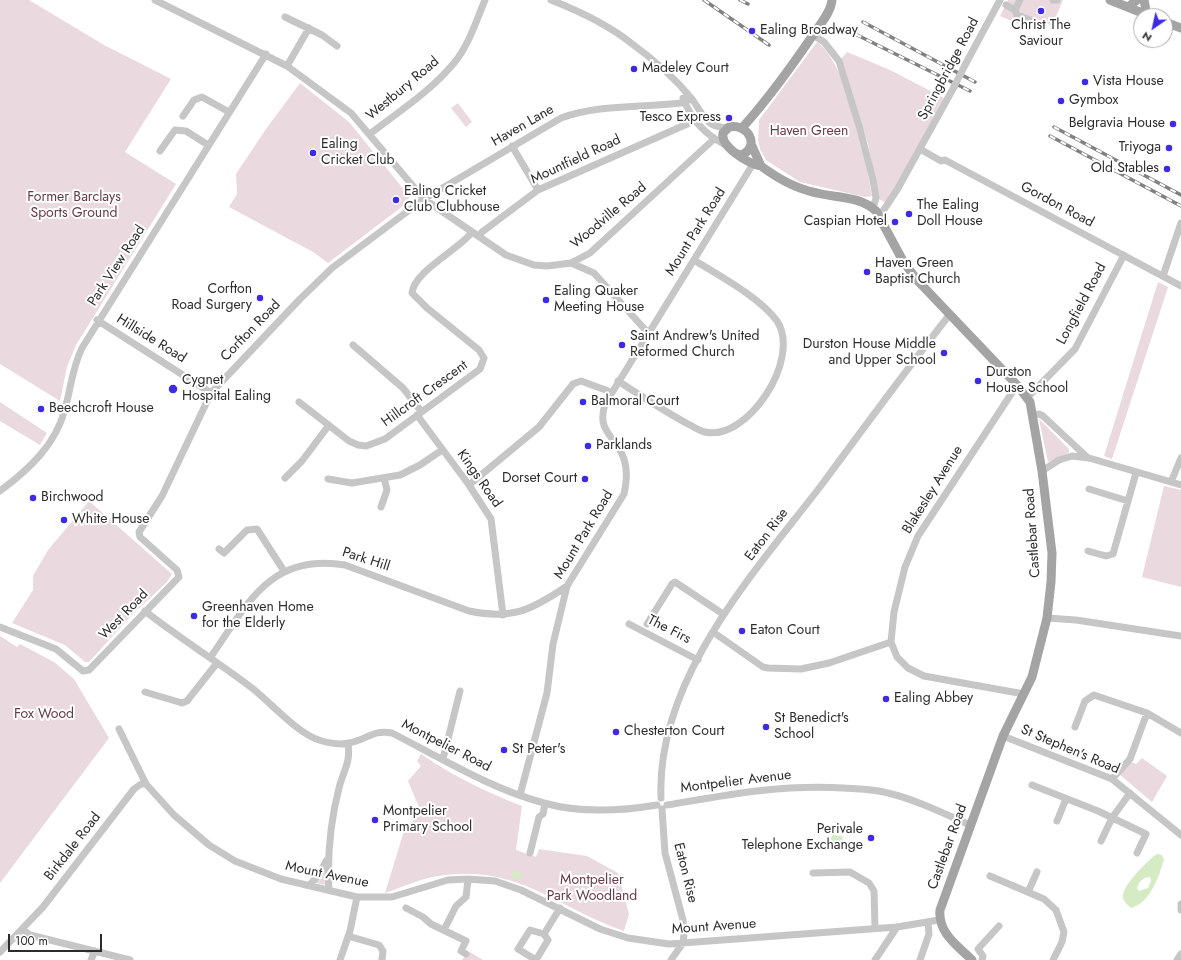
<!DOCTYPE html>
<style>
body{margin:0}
#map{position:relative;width:1181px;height:960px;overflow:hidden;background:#fff;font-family:Jost,sans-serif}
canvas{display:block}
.north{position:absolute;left:1133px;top:8px;width:40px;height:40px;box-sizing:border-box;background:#fff;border:1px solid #ababab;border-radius:50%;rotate:214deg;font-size:11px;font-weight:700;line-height:16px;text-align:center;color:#2c2c2c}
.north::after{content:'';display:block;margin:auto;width:14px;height:18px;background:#3c2ae7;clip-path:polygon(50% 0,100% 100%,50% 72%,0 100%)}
.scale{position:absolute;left:8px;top:934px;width:94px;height:18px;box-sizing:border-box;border:2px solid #2c2c2c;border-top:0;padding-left:5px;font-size:12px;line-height:14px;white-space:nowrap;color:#2c2c2c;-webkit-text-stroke:3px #fff;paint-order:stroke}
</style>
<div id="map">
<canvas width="1181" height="960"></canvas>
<div class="north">N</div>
<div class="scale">100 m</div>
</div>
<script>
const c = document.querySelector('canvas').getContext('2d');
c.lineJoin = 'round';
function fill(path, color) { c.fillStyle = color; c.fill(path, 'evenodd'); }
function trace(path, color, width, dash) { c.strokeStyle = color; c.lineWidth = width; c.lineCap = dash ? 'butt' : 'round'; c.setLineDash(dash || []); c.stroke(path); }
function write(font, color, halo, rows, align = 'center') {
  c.font = font + ' Jost,sans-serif'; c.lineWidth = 4; c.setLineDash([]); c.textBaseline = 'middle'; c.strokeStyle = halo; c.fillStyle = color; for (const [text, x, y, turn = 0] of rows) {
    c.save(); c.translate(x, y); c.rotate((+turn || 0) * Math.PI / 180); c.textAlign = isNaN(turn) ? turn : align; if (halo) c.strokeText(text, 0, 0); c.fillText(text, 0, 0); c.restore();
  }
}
const green = new Path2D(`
 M0 0H29L104 45 171 79 125 152 176 184 76 345 67 367 60 401 0 364Z
 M1008 0H1063L1052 26 1033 17 1031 22 1027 21 1025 27 1000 16Z
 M817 42C848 64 866 158 872 196L865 197 800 182 766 160 760 149 758 140 759 120Z
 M847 52 888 69 944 98 888 200 884 202 879 199 868 144 842 60V58Z
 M300 83 349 122 409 196 408 202 328 263 313 252 229 207 237 194 236 174 266 129Z
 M458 103 472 122 466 127 451 108Z
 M1158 282 1168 287 1112 459 1104 456Z
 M0 402 47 433 40 445 0 421Z
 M1039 419 1069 449V453L1048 462Z
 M1164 486 1181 490V587L1142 577Z
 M89 501 172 574 167 582 130 617 89 662H85L65 645 12 623 33 590V576L48 550Z
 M0 636 17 647 20 644 54 662 74 679 109 738 0 883Z
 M421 754C453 776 486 792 522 806L516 850 536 857 539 849 587 856 618 873 629 914 624 931C555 907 517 863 438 876 420 879 402 887 385 893L404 831 421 812 408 781 421 766 417 761Z
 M1142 758 1167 776 1152 802 1119 774 1131 762 1136 764Z
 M325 867 326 885 315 883Z
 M468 951 483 960H462Z`);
const water = new Path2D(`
 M833 835 842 836 843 842 832 841 830 838Z
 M1157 854 1162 855 1164 860C1158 878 1151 902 1131 908 1128 905 1122 901 1123 895 1124 884 1148 860 1157 854ZM1150 877 1151 881 1148 888 1139 891 1137 888 1139 883 1144 878Z
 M512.5 875a4.5 4.5 0 1 1 9 0a4.5 4.5 0 1 1-9 0Z`);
const minor = new Path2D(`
 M155 0 287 66 351 113 424 199 506 255 534 265 547 266 571 263 590 253 714 139
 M551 0C579 11 607 24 631 43 653 59 675 78 692 99 698 107 702 117 710 123 715 127 722 127 727 128
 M1020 0 1015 10 1017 15 1030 20
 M1053 0H1057
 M1006 5 1015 10
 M285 17 322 35 337 46
 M813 35 824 42 839 61 860 129 873 180 876 198 873 208
 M965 65 1000 0
 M287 66 309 28
 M683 98C691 119 704 134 724 144
 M183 116 194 100 202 97 229 112
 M370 134C398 112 431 91 454 63 469 45 476 21 485 0
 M512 146 538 190
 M920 149 941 161 945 160 1181 286
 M160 151 175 130 186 131 208 145
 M879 217 897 190 954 87
 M479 237 482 232 538 190 694 121
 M571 263 594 273 649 334
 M1163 276 1181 223
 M97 320 211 393
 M353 345 403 388 421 411
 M618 381C641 396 664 411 688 424 693 426 699 431 705 432 747 442 802 359 777 321 761 298 718 275 694 260
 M1017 385 918 536 905 567 894 612 891 642 897 657 908 668 924 676 1024 694
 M1027 398 1075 349 1124 255
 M299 402 349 441 358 445 366 446 385 439 480 369 484 358 479 350 427 308 412 293C414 271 460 249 472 232
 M417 415 469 485 491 519 503 615
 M1032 415 1039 414 1043 416 1088 458
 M1042 471 1059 460 1072 456 1089 458 1181 485
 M285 478 302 461 329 425
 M328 479 352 483 400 475 420 465 442 450
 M1171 482 1181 458
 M469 485 539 427 573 384 581 381 611 392
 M1089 489 1128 501
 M0 491C28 470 56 445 65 409 71 388 72 368 82 348L266 54
 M381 507 387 490 384 478
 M219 549 224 553 247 530 257 529 284 571
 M1088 551 1106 556 1113 554 1136 473
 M145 611C179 638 217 661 252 688 271 703 297 733 319 740 328 743 340 745 349 743 366 740 374 729 392 733 441 758 491 789 544 803 579 813 621 811 657 805
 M1047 618 1076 620 1181 636
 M629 624 698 660
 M647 624 672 584 675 582 723 614
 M0 627 56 649 83 671 89 670 179 577 177 570 140 537 139 532 162 496 211 393 300 299 332 268 424 199 561 118C599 104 641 108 681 103L692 99
 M713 632 763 667 768 668 801 669 829 663 891 642
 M210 658C247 605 269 553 345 565L469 611C512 620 532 610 567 586
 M145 692 182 703 187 701 217 663
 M1075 727 1085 701 1094 695 1147 713 1181 733
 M119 729 146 784 174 815 209 845 235 861 281 879 357 897H392L448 880 468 879 495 881 521 890 600 929 628 938 669 944 897 927 939 920
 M1003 736 1112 779 1181 835
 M443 759 460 691
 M1112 779 1130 759 1147 713
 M1032 785 1098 811 1146 834 1137 853
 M520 795 547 693 553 644 567 586 624 494C627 480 628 468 622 454 612 434 597 430 605 404L753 164
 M661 798C656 678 755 572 823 483 865 426 907 369 950 314
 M667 805C726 795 783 784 843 788 858 789 874 789 888 793 917 800 943 813 970 825
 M662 809 665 853 683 920 684 934 683 943 671 960
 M1057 821 1066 799
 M1101 841 1112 818 1130 793
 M530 853 539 817 543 814 545 804
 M813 873 850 872 869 883 874 891 875 928
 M990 876 1044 899 1056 910 1064 932 1062 942 1053 960
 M310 885 321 871 326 861
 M329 890C327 854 330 823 339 788 343 771 351 763 348 743
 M1028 892 1037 872
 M1181 904V910
 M406 908 423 917 431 924 466 941 461 951 466 954
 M22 929 30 935 130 960
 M444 930 456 906 466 897 468 879
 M544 934 548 940 536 960 518 949 530 930 544 934 560 908
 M348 936 379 945 383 951 382 960
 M0 952 43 907 134 789 141 784H146
 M91 960 95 951
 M340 960 350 931 357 897
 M875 960 897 927
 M920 960 929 934 928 922
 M982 960 983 956 978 949 999 926
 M1177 960 1181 954`);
const major = new Path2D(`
 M1110 0 1150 16
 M1144 0 1147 15
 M1128 7 1137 0
 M1165 22 1181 28
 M742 128C769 98 792 66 815 32 821 23 831 12 832 0
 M752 146 761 166
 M738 154 742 155C761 145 747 123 729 127L723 133C720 147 749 164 761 166 777 178 797 189 817 193 837 198 860 196 876 211L903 261 917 280 1017 385 1030 402 1042 471 1052 553 1051 582 1047 618 1032 677 1003 736 940 910C938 933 957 945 972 960`);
const rail = new Path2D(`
 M704 0 769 45
 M740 0 748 4
 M863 22 975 82
 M845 29 970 91
 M1054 127 1181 195
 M1050 136 1181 206`);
const minorBridge = new Path2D(`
 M954 87 965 65`);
const markers = [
 [1041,11,4,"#3c2ae7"],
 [752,31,4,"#3c2ae7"],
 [634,69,4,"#3c2ae7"],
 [1085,82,4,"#3c2ae7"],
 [1061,101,4,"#3c2ae7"],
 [729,118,4,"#3c2ae7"],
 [1173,124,4,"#3c2ae7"],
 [1169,148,4,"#3c2ae7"],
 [313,153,4,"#3c2ae7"],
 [1167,169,4,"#3c2ae7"],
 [396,200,4,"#3c2ae7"],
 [909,214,4,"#3c2ae7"],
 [895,222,4,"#3c2ae7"],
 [867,272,4,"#3c2ae7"],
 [260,298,4,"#3c2ae7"],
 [546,300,4,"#3c2ae7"],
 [622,345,4,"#3c2ae7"],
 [944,353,4,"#3c2ae7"],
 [978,381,4,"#3c2ae7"],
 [173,389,5,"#3c2ae7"],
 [583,402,4,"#3c2ae7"],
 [41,409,4,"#3c2ae7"],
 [588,446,4,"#3c2ae7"],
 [585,479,4,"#3c2ae7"],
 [33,498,4,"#3c2ae7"],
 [64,520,4,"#3c2ae7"],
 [194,616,4,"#3c2ae7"],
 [742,631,4,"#3c2ae7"],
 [886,699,4,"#3c2ae7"],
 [766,727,4,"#3c2ae7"],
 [616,732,4,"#3c2ae7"],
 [504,750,4,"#3c2ae7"],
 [375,820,4,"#3c2ae7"],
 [871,838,4,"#3c2ae7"]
];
const poiNames = [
 ["Christ The",1041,26,"center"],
 ["Saviour",1041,42,"center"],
 ["Ealing Broadway",760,31],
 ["Madeley Court",642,69],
 ["Vista House",1093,82],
 ["Gymbox",1069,101],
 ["Tesco Express",721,118,"right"],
 ["Belgravia House",1165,124,"right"],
 ["Ealing",321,145],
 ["Cricket Club",321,161],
 ["Triyoga",1161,148,"right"],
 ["Old Stables",1159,169,"right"],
 ["Ealing Cricket",404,192],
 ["Club Clubhouse",404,208],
 ["The Ealing",917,206],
 ["Doll House",917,222],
 ["Caspian Hotel",887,222,"right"],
 ["Haven Green",875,264],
 ["Baptist Church",875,280],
 ["Corfton",252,290,"right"],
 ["Road Surgery",252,306,"right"],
 ["Ealing Quaker",554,292],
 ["Meeting House",554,308],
 ["Saint Andrew's United",630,337],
 ["Reformed Church",630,353],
 ["Durston House Middle",936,345,"right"],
 ["and Upper School",936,361,"right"],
 ["Durston",986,373],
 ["House School",986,389],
 ["Cygnet",182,381],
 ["Hospital Ealing",182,397],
 ["Balmoral Court",591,402],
 ["Beechcroft House",49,409],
 ["Parklands",596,446],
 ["Dorset Court",577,479,"right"],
 ["Birchwood",41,498],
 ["White House",72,520],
 ["Greenhaven Home",202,608],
 ["for the Elderly",202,624],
 ["Eaton Court",750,631],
 ["Ealing Abbey",894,699],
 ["St Benedict's",774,719],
 ["School",774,735],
 ["Chesterton Court",624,732],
 ["St Peter's",512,750],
 ["Montpelier",383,812],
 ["Primary School",383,828],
 ["Perivale",863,830,"right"],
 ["Telephone Exchange",863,846,"right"]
];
const streetNames = [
 ["Springbridge Road",949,69,-62],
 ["Westbury Road",403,89,-40],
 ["Haven Lane",523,126,-30],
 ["Mountfield Road",576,160,-25],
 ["Gordon Road",1057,205,28],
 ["Woodville Road",609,216,-40],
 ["Mount Park Road",696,232,-58],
 ["Park View Road",117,266,-57],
 ["Longfield Road",1082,304,-62],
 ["Corfton Road",251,331,-46],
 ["Hillside Road",151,339,32],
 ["Hillcroft Crescent",425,394,-36],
 ["Kings Road",479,479,55],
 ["Blakesley Avenue",933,490,-58],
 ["Castlebar Road",1033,533,-94],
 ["Mount Park Road",584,535,-59],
 ["Eaton Rise",767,535,-53],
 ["Park Hill",366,560,18],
 ["West Road",124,615,-46],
 ["The Firs",669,630,27],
 ["Montpelier Road",446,746,27],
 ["St Stephen's Road",1070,750,23],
 ["Montpelier Avenue",736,782,-7],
 ["Birkdale Road",73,847,-52],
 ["Castlebar Road",948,847,-70],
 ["Eaton Rise",685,873,76],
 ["Mount Avenue",327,875,12],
 ["Mount Avenue",714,927,-4]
];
const parkNames = [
 ["Haven Green",809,132],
 ["Former Barclays",74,198],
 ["Sports Ground",74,214],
 ["Fox Wood",44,715],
 ["Montpelier",592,881],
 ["Park Woodland",592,897]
];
fill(green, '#ead9df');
fill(water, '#d5ebc4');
trace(minor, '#c6c6c6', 7);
trace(major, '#a4a4a4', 9);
trace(rail, '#818181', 3.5);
trace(rail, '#fff', 2, [6]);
trace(minorBridge, '#c6c6c6', 7);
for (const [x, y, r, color] of markers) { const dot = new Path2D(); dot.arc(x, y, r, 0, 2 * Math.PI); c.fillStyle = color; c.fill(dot); trace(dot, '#fff', 1.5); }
write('14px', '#2c2c2c', '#fff', poiNames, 'left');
write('14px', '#2c2c2c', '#fff', streetNames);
write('14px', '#683947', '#fff', parkNames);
</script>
